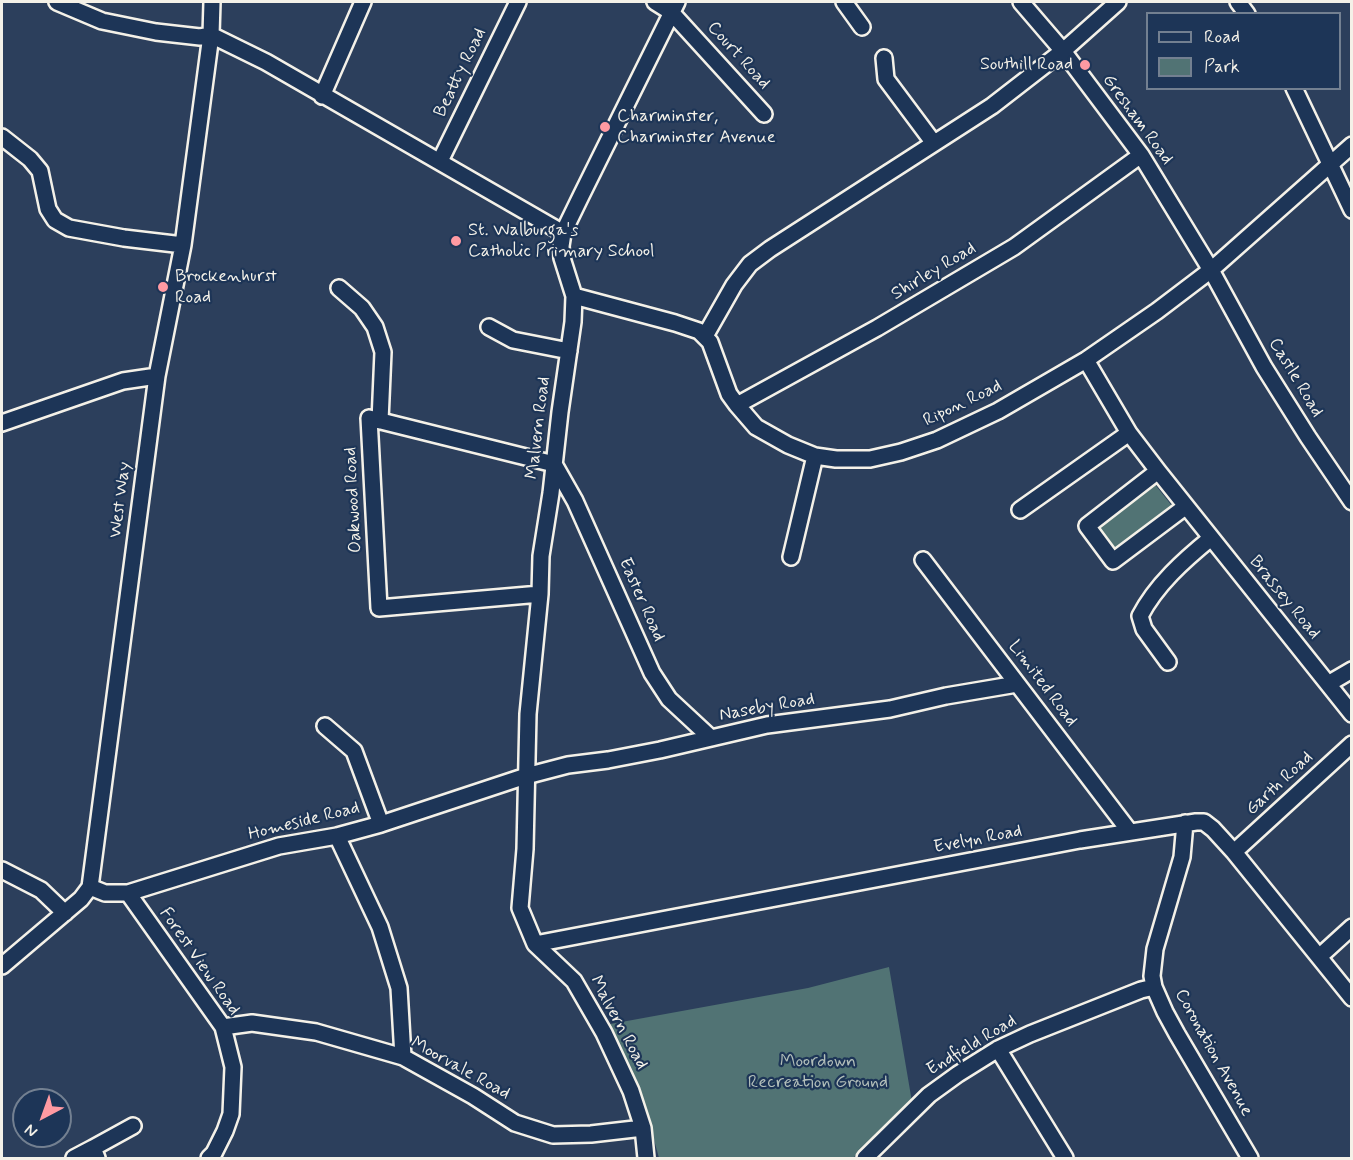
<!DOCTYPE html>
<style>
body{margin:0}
#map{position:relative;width:1353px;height:1160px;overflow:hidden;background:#2c3f5c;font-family:Mynerve,sans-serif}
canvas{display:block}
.frame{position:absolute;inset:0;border:3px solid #f4f1e8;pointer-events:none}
.legend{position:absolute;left:1146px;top:12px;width:195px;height:78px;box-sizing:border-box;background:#1d3557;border:2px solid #738091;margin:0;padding:8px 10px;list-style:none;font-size:18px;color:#f4f1e8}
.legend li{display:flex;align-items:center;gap:12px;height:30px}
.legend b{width:30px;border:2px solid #738091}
.north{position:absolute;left:12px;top:1088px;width:60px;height:60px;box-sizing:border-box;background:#1d3557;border:2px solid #738091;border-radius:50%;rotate:221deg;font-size:16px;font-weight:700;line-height:24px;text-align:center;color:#f4f1e8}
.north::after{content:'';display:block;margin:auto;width:21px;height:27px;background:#ff9aa2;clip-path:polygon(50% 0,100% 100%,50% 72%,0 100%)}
</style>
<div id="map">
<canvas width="1353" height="1160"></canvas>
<div class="frame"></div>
<ul class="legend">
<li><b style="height:8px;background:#1d3557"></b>Road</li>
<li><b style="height:16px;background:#517374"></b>Park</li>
</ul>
<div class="north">N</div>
</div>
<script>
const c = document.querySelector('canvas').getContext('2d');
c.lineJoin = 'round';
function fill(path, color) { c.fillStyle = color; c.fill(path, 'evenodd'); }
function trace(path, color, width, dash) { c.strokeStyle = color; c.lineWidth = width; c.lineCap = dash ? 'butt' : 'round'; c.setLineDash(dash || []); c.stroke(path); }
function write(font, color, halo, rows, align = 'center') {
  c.font = font + ' Mynerve,sans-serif'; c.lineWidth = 4.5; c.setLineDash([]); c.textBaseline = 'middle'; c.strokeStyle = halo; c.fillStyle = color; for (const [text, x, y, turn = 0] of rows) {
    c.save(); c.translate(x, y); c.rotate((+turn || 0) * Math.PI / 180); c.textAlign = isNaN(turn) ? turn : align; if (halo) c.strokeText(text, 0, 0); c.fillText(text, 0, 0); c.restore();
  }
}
const green = new Path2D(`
 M1153 482 1176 511 1114 553 1094 527Z
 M889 967 912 1102 853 1158H659L650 1125 605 1025 808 988Z`);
const minor = new Path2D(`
 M57 2 102 21 156 32 200 37 211 35 266 62 563 233
 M655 2 671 12 764 114
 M844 2 862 27
 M1021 2 1063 51 1141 155 1211 270 1264 367 1308 437 1352 502
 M1238 2 1247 14
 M884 58 886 79 933 142
 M1294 88 1352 210
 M322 96 363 2
 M2 137 30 159 40 171 48 209 55 220 69 228 124 238 183 245
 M440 161 518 2
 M339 288 362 308 375 327 383 352 380 421
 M574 296 675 323 699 331 710 342 729 394 737 405 756 427 788 445 815 456 836 459H870L901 452 937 440 998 411 1086 360 1157 311 1211 270 1352 145
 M489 327 513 340 569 351
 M705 336 734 285 750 264 770 249 992 106 1063 51 1118 2
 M1086 360 1129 433 1158 471 1352 714
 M737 405 877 328 1014 247 1141 155
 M2 423 123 381 157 376
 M1158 471 1087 526 1113 561 1185 507
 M1020 510 1129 433
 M791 557 815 456
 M923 560 1130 832
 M540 594 379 608 369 418 554 464 575 501 652 673 669 699 711 738
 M1168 662 1144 629 1140 616C1156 585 1184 560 1211 538
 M1328 684 1352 670
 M325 726 354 751 381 824
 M1185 823 1182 857 1155 949 1152 976 1154 987 1165 1012 1177 1034 1250 1158
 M337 836 380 927 399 988 403 1057
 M1234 852 1352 744
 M2 870 41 890 65 913
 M90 887 105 893H128L279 846 337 836 381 824 526 776 568 765 608 760 660 750 767 725 890 709 946 696 1017 684
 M128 893 223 1027 233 1067 231 1114 225 1131 214 1153 209 1158
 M535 944 1080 840 1196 822H1204L1213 829 1234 852 1352 998
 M1319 957 1352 927
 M2 966 81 899 90 887 157 376 183 245 211 35 212 2
 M223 1027 252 1023 316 1032 403 1057 473 1096 515 1123 553 1135 591 1134 643 1128
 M998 1049 1065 1158
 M93 1148 133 1126
 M74 1158 93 1148 97 1158
 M646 1158 643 1128 631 1091 604 1033 574 981 535 944 520 908 525 849 528 714 540 594 541 556 551 493 560 412 573 322 574 296 562 258 561 246 563 233 581 196 677 2
 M865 1158 929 1095 958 1074 998 1049 1030 1034 1141 990 1154 987`);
const markers = [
 [1085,65,6,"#ff9aa2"],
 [605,127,6,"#ff9aa2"],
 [456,241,6,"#ff9aa2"],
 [163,287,6,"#ff9aa2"]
];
const streetNames = [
 ["Court Road",738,56,48],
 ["Beatty Road",461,73,-64],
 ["Gresham Road",1137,120,54],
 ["Shirley Road",934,272,-31],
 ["Castle Road",1295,378,59],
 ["Ripon Road",963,404,-26],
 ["Malvern Road",539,428,-83],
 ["West Way",121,500,-83],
 ["Oakwood Road",354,500,-93],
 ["Brassey Road",1284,598,51],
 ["Easter Road",641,600,66],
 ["Limited Road",1042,684,53],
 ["Naseby Road",767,708,-10],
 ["Garth Road",1280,784,-43],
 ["Homeside Road",304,822,-14],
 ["Evelyn Road",978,840,-11],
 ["Forest View Road",199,962,55],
 ["Malvern Road",618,1023,62],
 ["Endfield Road",972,1046,-31],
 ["Coronation Avenue",1213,1053,61],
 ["Moorvale Road",460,1069,29]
];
const poiNames = [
 ["Southill Road",1073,65,"right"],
 ["Charminster,",617,117],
 ["Charminster Avenue",617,138],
 ["St. Walburga's",468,231],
 ["Catholic Primary School",468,252],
 ["Brockenhurst",175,277],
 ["Road",175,298]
];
const parkNames = [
 ["Moordown",818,1062],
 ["Recreation Ground",818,1083]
];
fill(green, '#517374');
trace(minor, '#f4f1e8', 20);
trace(minor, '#1d3557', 15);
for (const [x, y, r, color] of markers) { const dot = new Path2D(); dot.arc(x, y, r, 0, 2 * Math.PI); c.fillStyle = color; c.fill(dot); trace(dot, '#1d3557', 2); }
write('18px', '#f4f1e8', '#1d3557', streetNames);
write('18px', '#f4f1e8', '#1d3557', poiNames, 'left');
write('18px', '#b3bfba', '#1d3557', parkNames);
</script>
